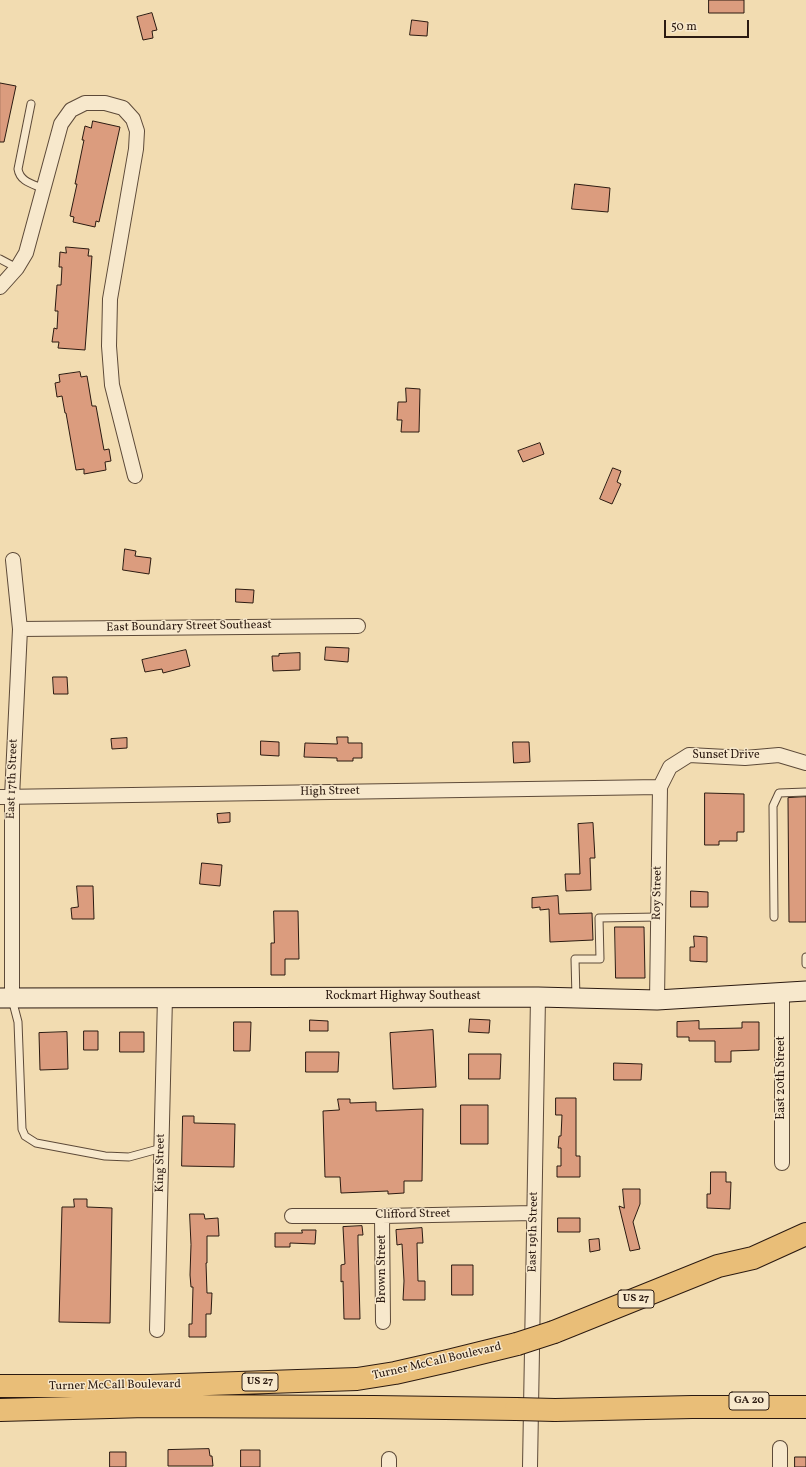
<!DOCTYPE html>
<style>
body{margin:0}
#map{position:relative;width:806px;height:1467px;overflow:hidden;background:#f2dcb1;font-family:Vollkorn,serif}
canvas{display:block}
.scale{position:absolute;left:664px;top:20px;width:85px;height:18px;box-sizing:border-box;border:2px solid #2b1a11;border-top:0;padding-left:5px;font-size:12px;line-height:14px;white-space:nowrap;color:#2b1a11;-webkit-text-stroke:3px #f7e8cc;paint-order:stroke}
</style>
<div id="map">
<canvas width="806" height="1467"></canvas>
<div class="scale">50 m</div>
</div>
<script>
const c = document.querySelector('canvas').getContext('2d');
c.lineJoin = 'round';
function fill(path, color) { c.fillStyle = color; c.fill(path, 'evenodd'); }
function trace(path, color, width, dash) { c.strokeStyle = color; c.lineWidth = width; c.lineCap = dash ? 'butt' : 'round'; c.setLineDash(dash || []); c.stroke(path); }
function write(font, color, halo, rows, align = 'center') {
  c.font = font + ' Vollkorn,serif'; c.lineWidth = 3; c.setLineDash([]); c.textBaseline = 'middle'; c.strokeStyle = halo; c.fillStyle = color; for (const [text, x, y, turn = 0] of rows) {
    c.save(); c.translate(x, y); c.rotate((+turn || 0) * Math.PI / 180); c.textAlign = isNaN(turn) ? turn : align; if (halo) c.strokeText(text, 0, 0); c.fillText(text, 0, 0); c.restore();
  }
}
const building = new Path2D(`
 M709 0H744V13H709Z
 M152 13 157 30 152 31 153 38 143 40 137 17Z
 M412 20 428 22 427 36 410 35Z
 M0 83 16 86 4 142H0Z
 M93 121 120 127 99 222 96 221 95 227 73 222 74 217 70 216 77 184H75L84 140H82L85 126 91 128Z
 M575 184 610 188 608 212 572 209Z
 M66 247 89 249 88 256H92L85 350 58 348 59 342H52L54 328 57 329 58 311H55L57 285H61L62 267H59L60 252 66 253Z
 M80 372 81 377 87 376 92 406H96L104 450 109 449 111 461 105 462 106 470 84 474V469L76 470 66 413H65L62 396 57 397 55 383 60 382 59 375Z
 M406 388 420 389 419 432H401L402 420H397L398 402H406Z
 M540 443 544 454 523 462 518 451Z
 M613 468 621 471 617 482 621 484 612 504 600 499Z
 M125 549 136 551 135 556 151 558 149 574 123 570Z
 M236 589 254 590 253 603 236 602Z
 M326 647 349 648 348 662 325 660Z
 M186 650 190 666 163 673 162 669 145 672 142 660Z
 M300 653V670L273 671 272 656H279V654Z
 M53 677H67L68 694H54Z
 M337 737H348V743H362V758H353V761H337V758L304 757 305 743 337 744Z
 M127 738V748L112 749 111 739Z
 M261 741 279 742V756L261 755Z
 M513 742H529L530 762 514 763Z
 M705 793 744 794V832H737V841H719V845H705Z
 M806 797V922H789L788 798Z
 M230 813V822L218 823 217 814Z
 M593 823 595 858H590L591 890 566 891 565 874H580L578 824Z
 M202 863 222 865 220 886 200 884Z
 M77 886H93L94 919H72L71 908 78 907Z
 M691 891 708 892V907H691Z
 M558 896 559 914 592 913 593 940 550 942 549 909 540 910V907L532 908V898Z
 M274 911H298L299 959H285V975H271V943H274Z
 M615 927H644L645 978H616Z
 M694 936 707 937V962L690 961V947H694Z
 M470 1019 490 1020 489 1033 469 1032Z
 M310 1020 328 1021V1031H310Z
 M699 1021V1029L742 1028V1022H759V1050L731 1051V1062H715V1041H689V1037H677V1022Z
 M234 1022H251L250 1051H234Z
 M433 1030 436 1087 393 1089 390 1033Z
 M84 1031H98V1050H84Z
 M67 1032 68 1069 40 1070 39 1033Z
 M120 1032H144V1052H120Z
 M306 1052H339L338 1072H306Z
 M469 1054H501L500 1079H469Z
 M614 1063 642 1064 641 1080H614Z
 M556 1098H576V1156H580V1177H557V1166H561V1148H558L559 1136H561L562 1115H556Z
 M338 1099H350V1103L376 1102V1111L423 1109 422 1181H404V1193L388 1194V1191L341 1193 340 1177H325L323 1111 339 1110Z
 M461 1105H488V1144H461Z
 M183 1116H194V1123L235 1124 234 1167 182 1166Z
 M711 1172H726V1182H731L730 1209 707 1208V1194H710Z
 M623 1189H640V1204L633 1222 640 1249 630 1251 619 1206 624 1208Z
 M74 1199H87V1207L112 1208 110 1323 59 1322 62 1207H74Z
 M190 1214H204L205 1219 218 1218 219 1236H207V1263H206L207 1293H212L211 1314H206V1337H189V1324H192L193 1287H191L190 1275 191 1245Z
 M558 1218H580V1232H558Z
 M362 1226 363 1235H358V1242L360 1319H344L343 1281 341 1282V1265L345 1264 343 1227Z
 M422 1228 423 1243H417L418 1281H425V1300H403L404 1281 402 1244 397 1245 396 1230Z
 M302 1230H316L315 1244 290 1243V1247H275V1233H302Z
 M599 1239 600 1250 590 1252 589 1240Z
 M452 1265H473V1295H452Z
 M209 1449 210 1456H212L213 1466H168V1450Z
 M241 1450H260V1467H241Z
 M110 1452H126V1467H110Z
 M795 1457H806V1467H795Z`);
const service = new Path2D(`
 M31 104 18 169C20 182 33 184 44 189
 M0 259 17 268
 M774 917 773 806 779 793 806 792
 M806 957V964
 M576 998 575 959H600L599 918 658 917
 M12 999 18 1022 22 1129 25 1136 36 1143 105 1156 129 1157 162 1148`);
const minor = new Path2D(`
 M0 287 17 268 26 253 61 124 71 110 85 103H105L123 108 133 119 137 131 136 149 110 299 109 346 112 385 135 476
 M20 629 358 626
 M0 797 660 787
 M782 993V1163
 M12 998V797L20 629 13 560
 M657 1000 660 787 670 767 689 755 745 758 779 755 806 763
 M292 1216H382L534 1213
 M382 1216 383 1322
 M157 1330 165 997
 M780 1448V1467
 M389 1467V1459
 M530 1467 538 997`);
const secondary = new Path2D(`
 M0 998 538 997 657 1000 806 991`);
const motorway = new Path2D(`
 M554 1332 718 1266 753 1258 806 1234
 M0 1386H150L357 1379 395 1373 448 1361 517 1344
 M0 1410 146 1406 374 1407 516 1409
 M555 1410 692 1407H806`);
const motorwayBridge = new Path2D(`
 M517 1344 554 1332
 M516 1409 555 1410`);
const shields = [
 [636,1299,36],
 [260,1382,36],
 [749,1401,40]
];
const shieldNames = [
 ["US 27",636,1299],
 ["US 27",260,1382],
 ["GA 20",749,1401]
];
const streetNames = [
 ["East Boundary Street Southeast",189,627,-1],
 ["Sunset Drive",726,756],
 ["East 17th Street",13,779,-88],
 ["High Street",330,792,-1],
 ["Roy Street",658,893,-89],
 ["Rockmart Highway Southeast",403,997],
 ["East 20th Street",782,1078,-90],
 ["King Street",161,1163,-89],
 ["Clifford Street",413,1215,-1],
 ["East 19th Street",534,1232,-89],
 ["Brown Street",383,1269,-90],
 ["Turner McCall Boulevard",437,1362,-13],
 ["Turner McCall Boulevard",115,1386,-1]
];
fill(building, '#db9c7e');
trace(building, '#2b1a11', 1);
trace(service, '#5d4a39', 9);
trace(minor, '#5d4a39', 16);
trace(secondary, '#2b1a11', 21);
trace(motorway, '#2b1a11', 24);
trace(service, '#f7e8cc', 7);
trace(minor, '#f7e8cc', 14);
trace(secondary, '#f7e8cc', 19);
trace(motorway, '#e9be78', 22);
trace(motorwayBridge, '#2b1a11', 24, []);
trace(motorwayBridge, '#e9be78', 22);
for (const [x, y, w] of shields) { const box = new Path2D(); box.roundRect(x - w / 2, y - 9, w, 18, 3); c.fillStyle = '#f7e8cc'; c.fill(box); trace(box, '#2b1a11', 1); }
write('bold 11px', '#2b1a11', null, shieldNames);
write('12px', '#2b1a11', '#f7e8cc', streetNames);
</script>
